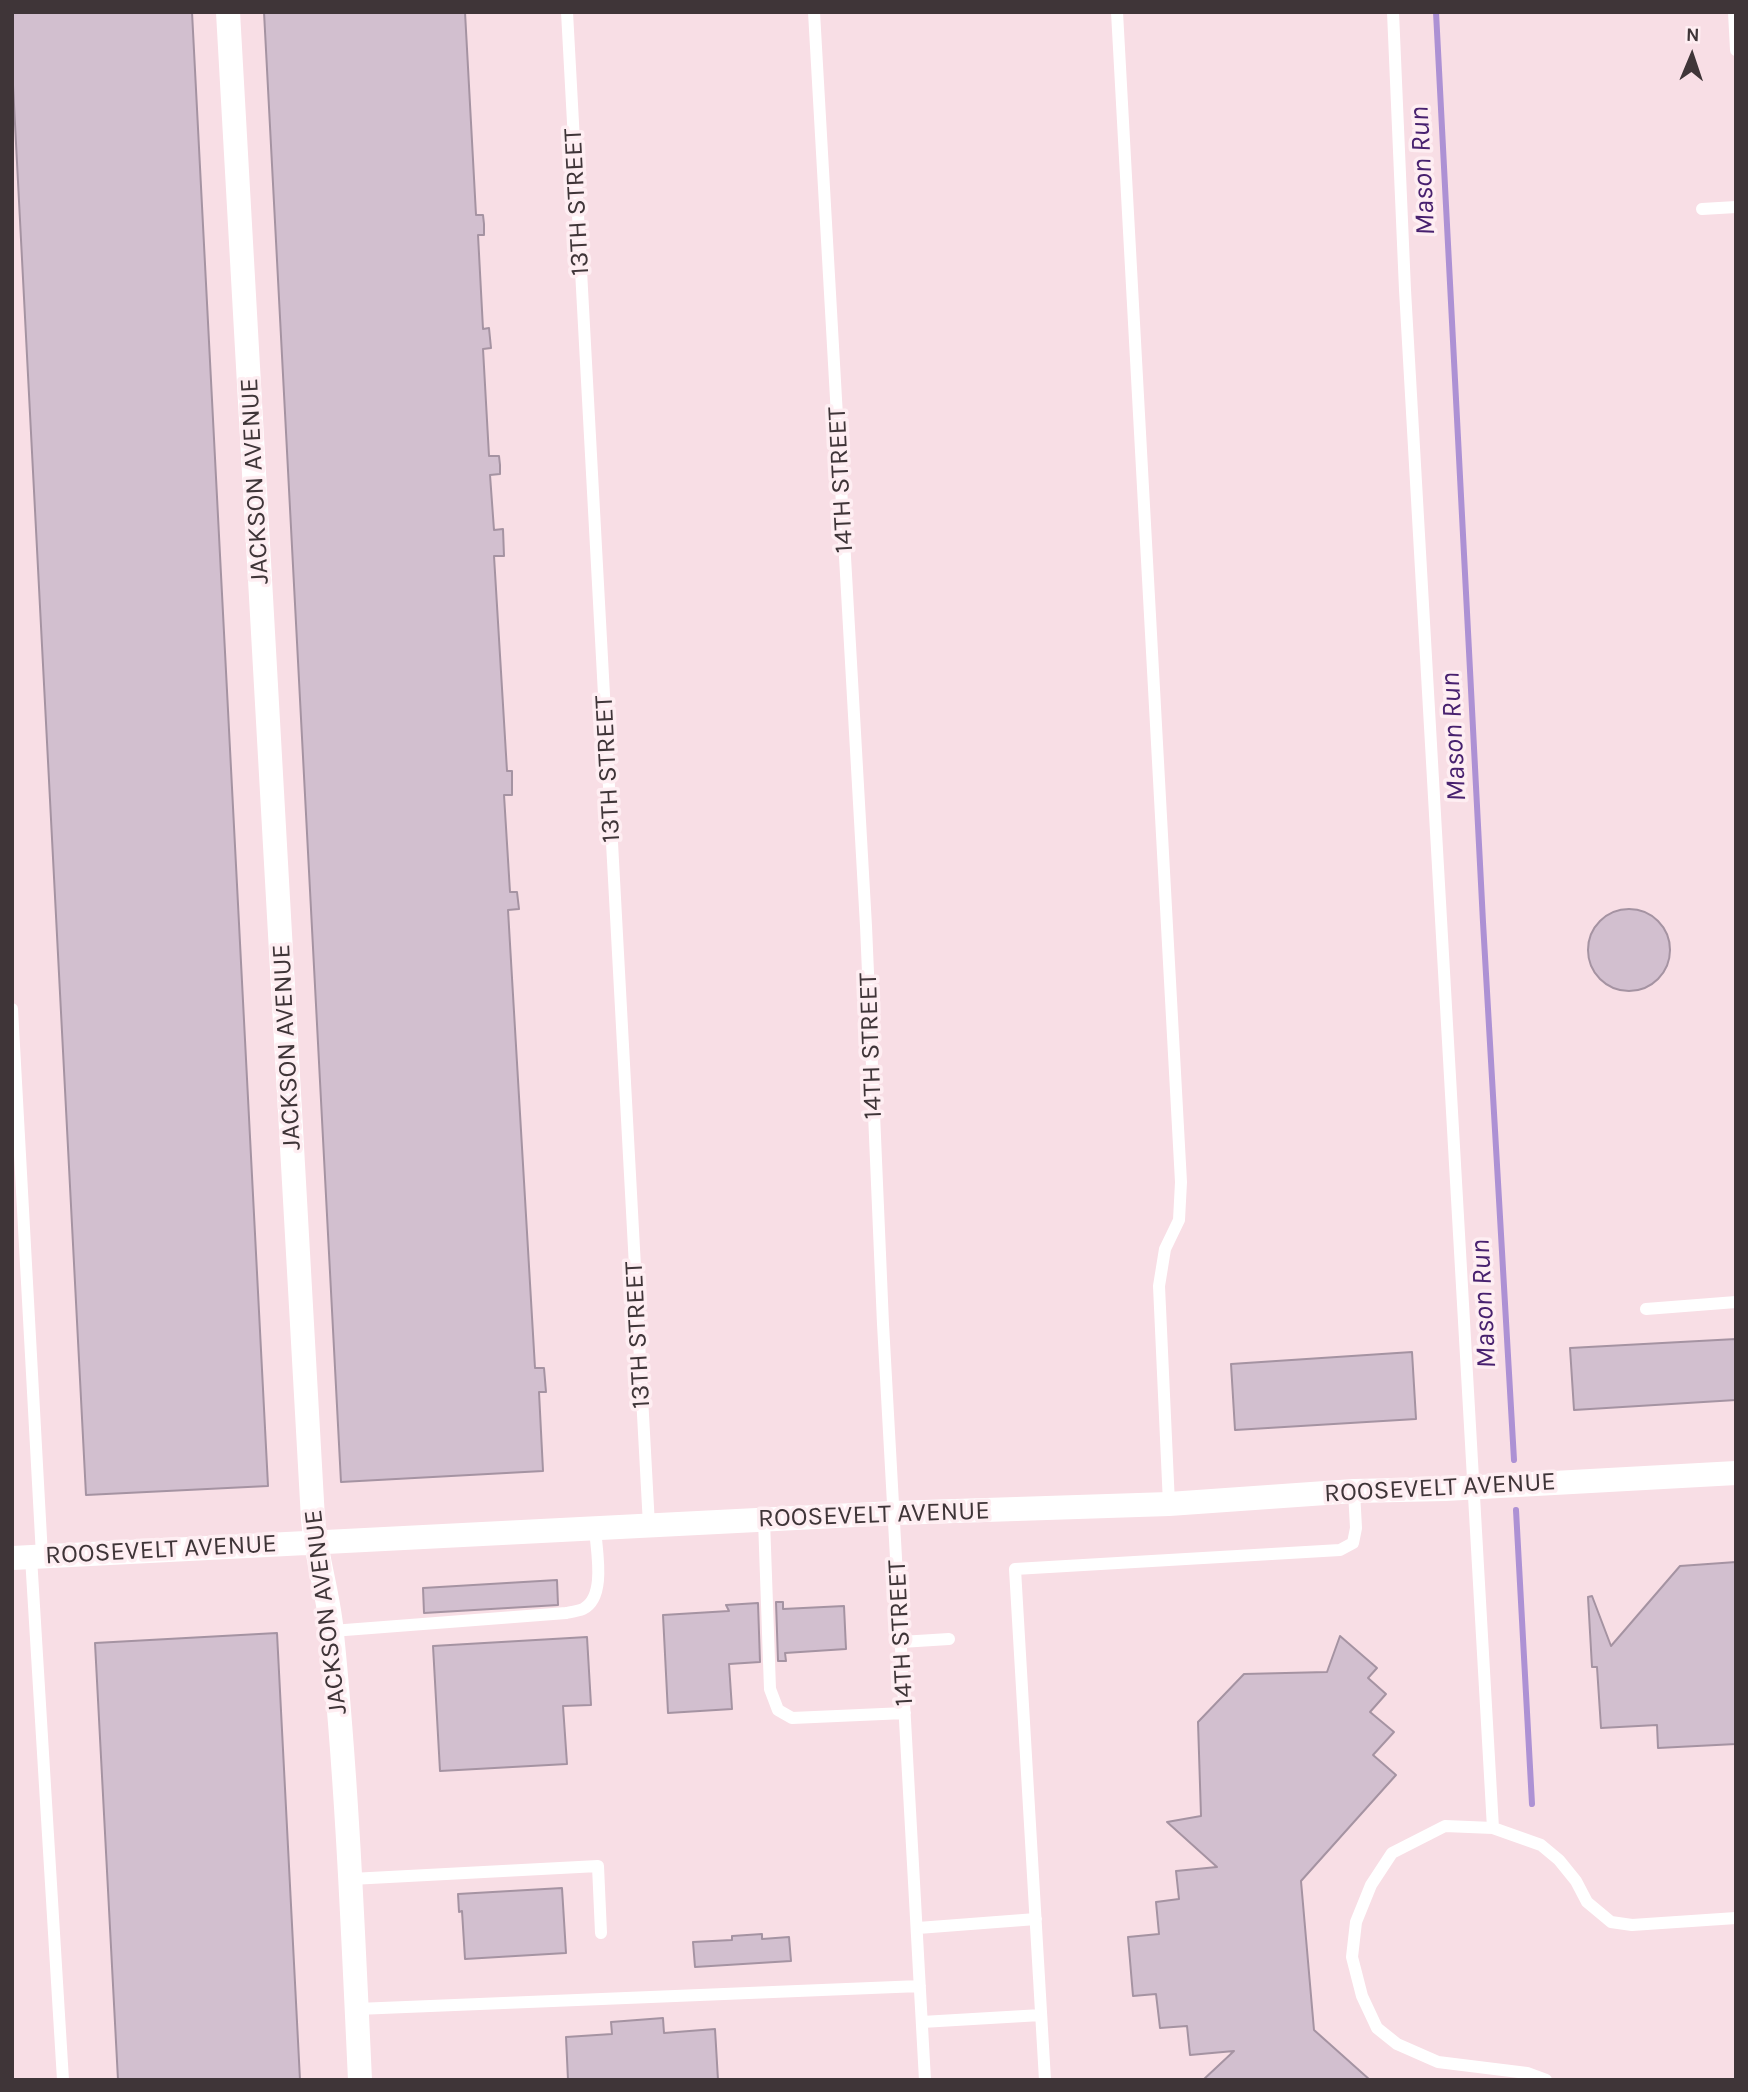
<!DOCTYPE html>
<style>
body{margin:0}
#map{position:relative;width:1748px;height:2092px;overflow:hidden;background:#f8dee5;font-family:Karla,sans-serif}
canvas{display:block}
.frame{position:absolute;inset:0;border:14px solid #3f3538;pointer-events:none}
.north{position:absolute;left:1657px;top:21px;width:70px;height:70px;-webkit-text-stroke:5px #feeef2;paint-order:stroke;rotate:2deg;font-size:19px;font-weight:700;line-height:28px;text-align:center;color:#3f3538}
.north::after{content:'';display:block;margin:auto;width:24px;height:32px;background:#3f3538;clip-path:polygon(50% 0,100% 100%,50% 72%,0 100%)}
</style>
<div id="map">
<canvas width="1748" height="2092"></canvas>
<div class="frame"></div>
<div class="north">N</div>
</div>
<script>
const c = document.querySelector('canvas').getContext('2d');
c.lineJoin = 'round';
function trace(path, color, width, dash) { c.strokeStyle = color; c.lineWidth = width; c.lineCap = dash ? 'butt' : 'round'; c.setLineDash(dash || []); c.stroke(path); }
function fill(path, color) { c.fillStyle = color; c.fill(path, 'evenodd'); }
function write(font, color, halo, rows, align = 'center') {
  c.font = font + ' Karla,sans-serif'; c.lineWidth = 7; c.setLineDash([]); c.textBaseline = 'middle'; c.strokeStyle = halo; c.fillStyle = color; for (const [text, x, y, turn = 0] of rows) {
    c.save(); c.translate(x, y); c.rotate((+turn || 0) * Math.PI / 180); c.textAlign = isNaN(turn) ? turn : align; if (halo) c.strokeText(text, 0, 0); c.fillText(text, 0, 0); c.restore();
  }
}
const stream = new Path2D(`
 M1436 12 1483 922 1514 1460
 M1516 1510 1532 1804`);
const building = new Path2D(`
 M12 12H192L268 1486 86 1495 12 66Z
 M264 12H465L476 215H483L484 224V235H478L483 329 489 328 491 348 483 349 489 456H499L500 465V474L490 475 494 530 503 529 504 556H494L507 771H512V795H504L510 892H517L519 909 508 910 535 1368H544L546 1392H539L543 1471 341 1482Z
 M1588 950a41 41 0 1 1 82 0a41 41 0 1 1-82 0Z
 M1736 1339V1400L1574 1410 1570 1348Z
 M1412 1352 1416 1419 1235 1430 1231 1364Z
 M1736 1562V1744L1658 1748 1657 1725 1601 1728 1597 1667H1592L1588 1597 1592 1596 1611 1646 1680 1566Z
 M557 1580 558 1605 424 1613 423 1588Z
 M776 1602H783V1609L844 1606 846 1649 785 1653 786 1661H778Z
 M758 1603 760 1662 729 1664 732 1709 668 1713 663 1615 729 1611 726 1605Z
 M277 1633 300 2080H118L95 1643Z
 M1340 1636 1377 1668 1368 1678 1386 1694 1370 1712 1394 1732 1373 1755 1396 1775 1301 1881 1314 2030 1370 2080H1203L1234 2051 1190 2055 1187 2026 1160 2028 1156 1994 1133 1996 1128 1937 1159 1934 1156 1902 1179 1899 1176 1871 1217 1867 1167 1822 1201 1816 1198 1722 1244 1674 1327 1672Z
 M587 1637 591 1705 563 1706 567 1764 440 1771 433 1646Z
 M562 1888 566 1953 465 1959 462 1911 459 1912 458 1894Z
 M762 1934V1939L789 1937 791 1961 695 1967 693 1942 732 1940V1936Z
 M663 2018 664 2033 715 2029 718 2080H568L566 2037 612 2034 611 2022Z`);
const service = new Path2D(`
 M567 12 649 1525
 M814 12 866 926 883 1324 925 2080
 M1117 12 1181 1182 1179 1220 1165 1249 1159 1286 1169 1504
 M1393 12 1405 290 1493 1828
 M1734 12 1736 50
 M1702 209 1736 207
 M12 1009 42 1556
 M1646 1309 1736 1302
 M764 1520 770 1689 778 1710 792 1718 905 1713
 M31 1557 63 2080
 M332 1631 566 1613C571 1612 578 1611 583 1609 607 1597 596 1549 595 1528
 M901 1642 949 1639
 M351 1879 598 1866 601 1933
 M918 1928 1036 1919
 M357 2009 920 1986
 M922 2022 1041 2015
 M1045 2080 1015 1569 1340 1550 1353 1543 1356 1528 1354 1491
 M1546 2080 1527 2073 1438 2062 1397 2044 1377 2028 1362 1996 1352 1957 1356 1922 1371 1885 1392 1853 1445 1826 1493 1828 1541 1845 1559 1860 1576 1881 1587 1902 1611 1922 1632 1925 1736 1918`);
const minor = new Path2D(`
 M228 12 313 1519C316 1558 329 1595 332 1634 347 1782 353 1931 360 2080
 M12 1558 894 1513 1169 1504 1354 1491 1445 1489 1736 1473`);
const streetNames = [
 ["13TH STREET",577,202,-93],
 ["14TH STREET",841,480,-93],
 ["JACKSON AVENUE",255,481,-93],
 ["13TH STREET",608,769,-93],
 ["14TH STREET",871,1046,-92],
 ["JACKSON AVENUE",287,1047,-93],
 ["13TH STREET",638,1335,-93],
 ["ROOSEVELT AVENUE",1440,1488,-3],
 ["ROOSEVELT AVENUE",874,1515,-2],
 ["ROOSEVELT AVENUE",161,1550,-3],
 ["JACKSON AVENUE",326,1612,-97],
 ["14TH STREET",901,1633,-93]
];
const waterNames = [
 ["Mason Run",1423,171,-93],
 ["Mason Run",1454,737,-93],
 ["Mason Run",1484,1304,-93]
];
trace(stream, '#ad91d4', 6);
fill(building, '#d2bfcf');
trace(building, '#a593a2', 2);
trace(service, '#fff', 12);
trace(minor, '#fff', 24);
write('26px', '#3f3538', '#feeef2', streetNames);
write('italic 28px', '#48216f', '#feeef2', waterNames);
</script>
